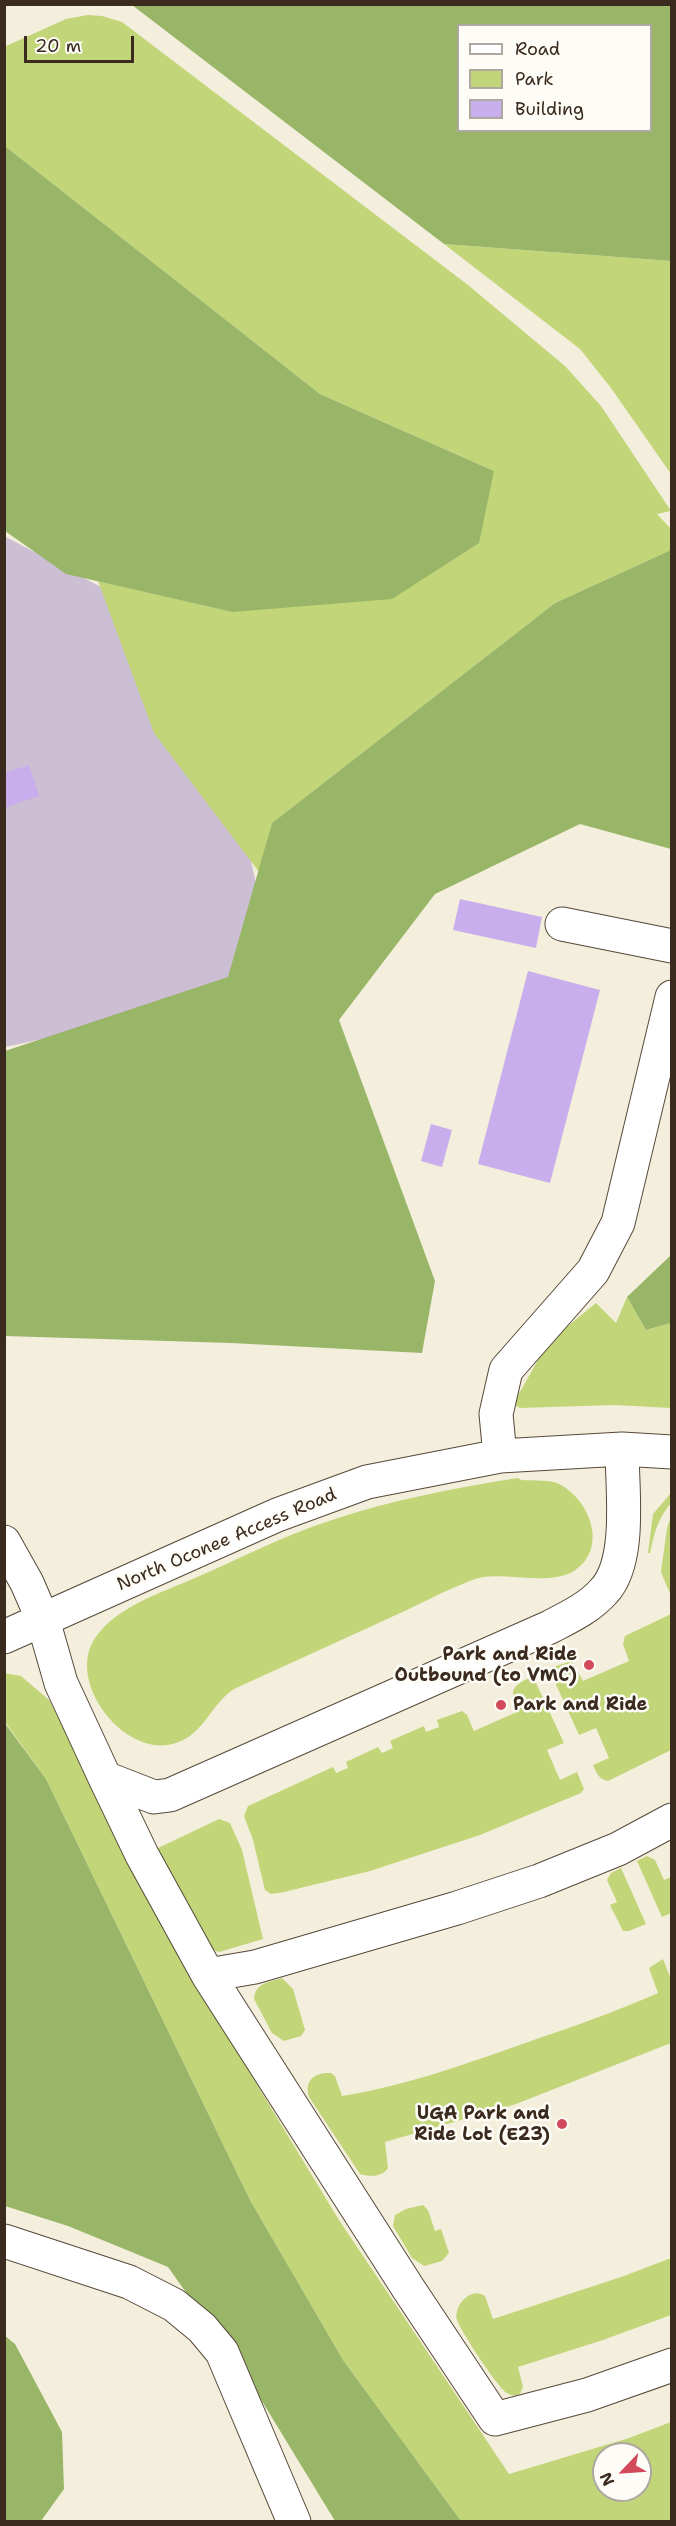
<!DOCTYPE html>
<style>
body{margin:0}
#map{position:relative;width:676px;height:2526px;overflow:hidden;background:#f4efdc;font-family:"Shantell Sans",sans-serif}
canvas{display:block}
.frame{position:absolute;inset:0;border:6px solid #3b2a1e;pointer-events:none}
.legend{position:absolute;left:457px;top:24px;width:195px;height:108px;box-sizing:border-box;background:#fdfcf7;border:2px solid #afa8a0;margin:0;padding:8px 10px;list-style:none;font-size:18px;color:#3b2a1e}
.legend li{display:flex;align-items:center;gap:12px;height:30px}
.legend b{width:30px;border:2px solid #afa8a0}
.north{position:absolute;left:592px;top:2442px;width:60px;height:60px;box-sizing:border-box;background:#fdfcf7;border:2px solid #afa8a0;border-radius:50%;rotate:245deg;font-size:16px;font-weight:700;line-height:24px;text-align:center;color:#3b2a1e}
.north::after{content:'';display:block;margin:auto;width:21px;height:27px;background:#d1495b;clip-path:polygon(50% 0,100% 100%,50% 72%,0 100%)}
.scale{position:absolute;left:24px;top:36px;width:110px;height:27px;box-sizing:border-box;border:3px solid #3b2a1e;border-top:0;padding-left:8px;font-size:18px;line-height:21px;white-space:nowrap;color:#3b2a1e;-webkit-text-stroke:4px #fdfcf7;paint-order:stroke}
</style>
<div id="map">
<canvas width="676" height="2526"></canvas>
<div class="frame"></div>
<ul class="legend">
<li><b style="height:8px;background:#fff"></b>Road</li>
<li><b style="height:16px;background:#c2d578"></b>Park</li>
<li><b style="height:16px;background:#c8aeed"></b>Building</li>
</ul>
<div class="north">N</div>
<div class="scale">20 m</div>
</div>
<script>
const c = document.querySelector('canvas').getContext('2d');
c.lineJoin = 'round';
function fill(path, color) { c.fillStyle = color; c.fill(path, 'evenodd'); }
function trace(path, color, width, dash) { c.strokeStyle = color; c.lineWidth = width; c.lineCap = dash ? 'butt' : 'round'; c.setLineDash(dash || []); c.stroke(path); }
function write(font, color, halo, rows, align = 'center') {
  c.font = font + ' "Shantell Sans",sans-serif'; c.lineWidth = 5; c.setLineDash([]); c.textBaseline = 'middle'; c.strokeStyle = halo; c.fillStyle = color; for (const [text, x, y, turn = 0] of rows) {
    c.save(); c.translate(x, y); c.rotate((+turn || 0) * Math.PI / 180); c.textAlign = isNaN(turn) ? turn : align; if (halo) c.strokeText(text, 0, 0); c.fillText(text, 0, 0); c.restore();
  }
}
const industrial = new Path2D(`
 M4 536 200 639 280 988 5 1047Z`);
const green = new Path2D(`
 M88 15 102 16 122 22 468 285 565 366 601 406 671 511 657 514 671 529V550L555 603 272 823 259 872 154 733 98 581 232 612 494 471 320 394 5 146 4 47 66 19Z
 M444 244 671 261V474L611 388 580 349Z
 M627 1297 646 1330 671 1323V1408L614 1405 520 1408 513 1404 542 1353 563 1330 596 1303 616 1323Z
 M518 1478 521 1480C533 1481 551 1479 561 1485 591 1502 608 1549 574 1571 547 1587 502 1570 475 1579 448 1589 422 1603 396 1615 342 1640 288 1664 234 1689 211 1704 204 1734 176 1743 126 1760 65 1683 95 1638 117 1606 161 1593 195 1578 239 1559 283 1536 329 1521 391 1500 454 1488 518 1478Z
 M671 1493V1503C658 1518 654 1534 650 1553H648L653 1514Z
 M671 1516V1596L661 1572 667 1528Z
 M671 1614V1750L608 1781C598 1779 597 1773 593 1765L609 1758 596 1728 579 1735 553 1678 556 1666 572 1661 583 1681 629 1661 623 1644 625 1636Z
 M4 1673 21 1676 49 1700 185 1961 262 2093 339 2220 509 2474 629 2438 671 2422V2521H461L343 2360 250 2200 46 1779 5 1722ZM604 2454H640V2490H604Z
 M527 1679H532L536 1683 564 1743 547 1750 560 1780 577 1772 584 1789 581 1793 480 1835 370 1871 284 1892 271 1894 265 1890 253 1840 244 1816 248 1806 333 1767 336 1773 348 1768 346 1762 378 1747 382 1753 393 1748 390 1741 424 1726 426 1732 439 1727 437 1720 462 1711 467 1715 474 1731 519 1711C513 1694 507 1689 527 1679Z
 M219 1819 230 1823 242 1850 263 1939 219 1952 210 1949 154 1850Z
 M647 1856 655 1860 664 1880 671 1877V1913L662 1917 637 1861Z
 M621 1868 646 1924 629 1931H623L610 1905 617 1902 607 1880 611 1873Z
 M663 1959 671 1979V2043L516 2104 385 2142 388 2168C383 2177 369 2177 360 2174L309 2097C304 2080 315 2072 331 2073L335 2076 342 2096C406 2086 468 2063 528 2042 572 2027 615 2012 658 1993L649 1968Z
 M282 1978 293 1989 305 2030 301 2036 284 2041 272 2033 254 1999C255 1983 269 1982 282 1978Z
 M423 2205 428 2210 435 2231 441 2229 449 2253 442 2261 424 2266 412 2258 393 2226 395 2215 406 2209Z
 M671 2258V2315L603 2340 518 2367 523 2387 520 2394C515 2396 511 2396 507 2393 498 2388 460 2330 457 2320 453 2306 471 2286 485 2296L493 2319 624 2276Z`);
const forest = new Path2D(`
 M132 5H671V261L444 244ZM458 26H650V130H458Z
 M5 146 320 394 494 471 479 543 392 599 232 612 66 574 5 531Z
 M671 550V849L580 824 435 894 339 1020 435 1281 422 1353 231 1343 5 1336V1051L228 977 272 823 555 603Z
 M671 1255V1323L646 1330 627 1297Z
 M4 1722 46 1779 250 2200 343 2360 461 2521H335L257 2393 168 2267 68 2226 5 2206Z
 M4 2335 15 2344 62 2432 64 2489 41 2521H5Z`);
const building = new Path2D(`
 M29 765 39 796 4 808V773Z
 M460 899 542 917 536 948 453 930Z
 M528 971 600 990 550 1183 478 1164Z
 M431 1124 452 1130 442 1167 421 1161Z`);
const minor = new Path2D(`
 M562 924 672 946
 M500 1456 496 1414 506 1370 593 1271 618 1223 672 997
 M4 1542 27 1583 43 1620 61 1683 105 1778 142 1855 208 1975 408 2288 495 2419 587 2395 672 2365
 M4 1637 277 1515 367 1482 500 1456 622 1449 672 1452
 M105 1778 154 1797 170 1795 550 1627C569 1617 589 1608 604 1591 632 1561 622 1489 622 1449
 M208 1975 255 1967 457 1908 539 1881 618 1849 672 1820
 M4 2241 129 2282 174 2305 202 2328 222 2352 294 2522`);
const markers = [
 [589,1665,6,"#d1495b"],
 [501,1705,6,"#d1495b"],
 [562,2124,6,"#d1495b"]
];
const streetNames = [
 ["North Oconee Access Road",227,1540,-23]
];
const poiNames = [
 ["Park and Ride",577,1655],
 ["Outbound (to VMC)",577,1676],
 ["Park and Ride",513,1705,"left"],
 ["UGA Park and",550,2114],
 ["Ride Lot (E23)",550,2135]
];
fill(industrial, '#ccbed3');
fill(green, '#c2d578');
fill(forest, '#99b668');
fill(building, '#c8aeed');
trace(minor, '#57483a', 35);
trace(minor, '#fff', 33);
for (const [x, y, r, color] of markers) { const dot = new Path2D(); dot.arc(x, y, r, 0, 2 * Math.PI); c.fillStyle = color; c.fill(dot); trace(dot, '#fdfcf7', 2); }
write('18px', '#3b2a1e', '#fdfcf7', streetNames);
write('bold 18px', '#3b2a1e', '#fdfcf7', poiNames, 'right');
</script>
